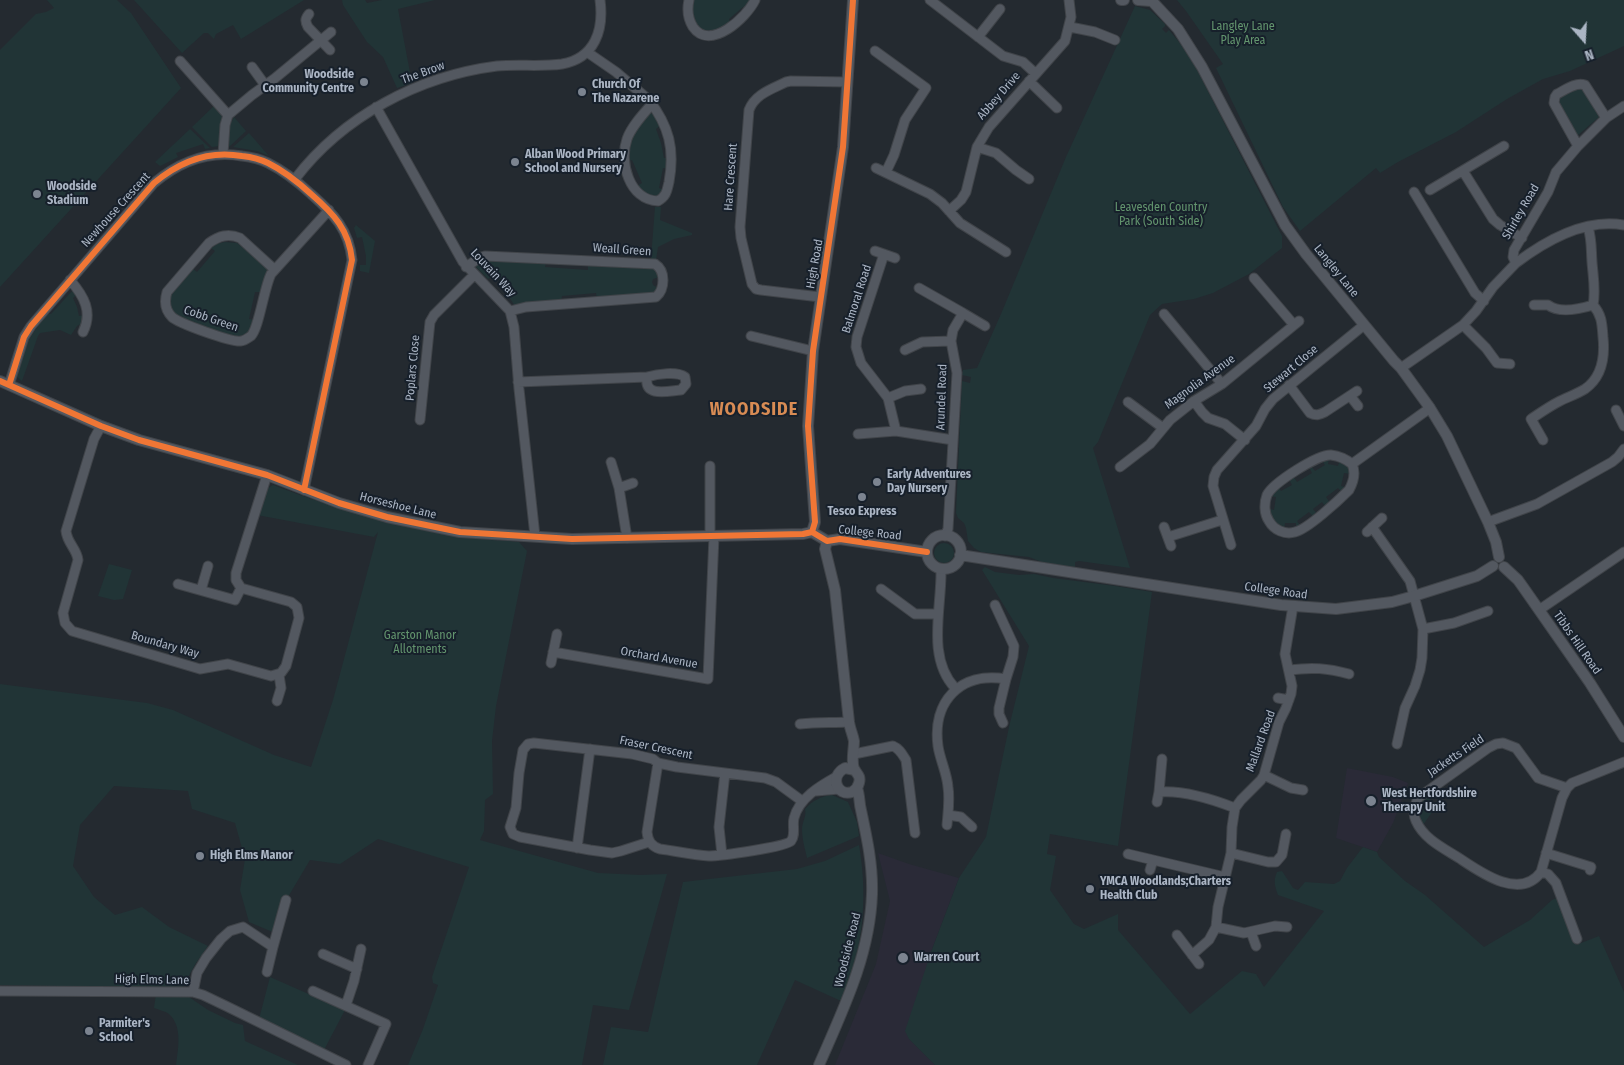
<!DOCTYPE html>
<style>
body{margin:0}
#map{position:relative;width:1624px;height:1065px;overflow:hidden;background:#242a30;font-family:"Fira Sans Condensed",sans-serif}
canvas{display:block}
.north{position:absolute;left:1559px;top:15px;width:50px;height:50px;-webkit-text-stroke:4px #17202b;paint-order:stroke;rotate:161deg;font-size:14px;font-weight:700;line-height:20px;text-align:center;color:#abb5c4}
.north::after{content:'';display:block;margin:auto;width:18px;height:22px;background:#abb5c4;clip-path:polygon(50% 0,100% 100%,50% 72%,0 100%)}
</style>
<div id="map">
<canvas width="1624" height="1065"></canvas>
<div class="north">N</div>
</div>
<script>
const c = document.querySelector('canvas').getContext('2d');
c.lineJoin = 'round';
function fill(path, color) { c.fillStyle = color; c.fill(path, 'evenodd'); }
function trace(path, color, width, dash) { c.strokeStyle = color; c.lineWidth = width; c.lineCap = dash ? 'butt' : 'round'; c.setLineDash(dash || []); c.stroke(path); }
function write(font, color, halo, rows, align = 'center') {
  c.font = font + ' "Fira Sans Condensed",sans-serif'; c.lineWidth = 4; c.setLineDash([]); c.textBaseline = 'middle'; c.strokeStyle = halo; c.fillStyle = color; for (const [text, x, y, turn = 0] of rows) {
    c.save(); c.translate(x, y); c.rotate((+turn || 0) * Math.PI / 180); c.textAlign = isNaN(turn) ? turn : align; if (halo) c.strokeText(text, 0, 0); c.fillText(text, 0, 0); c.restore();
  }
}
const medical = new Path2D(`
 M1347 768 1393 777 1408 783 1393 823 1377 852 1336 838Z
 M878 853 909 864 959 878 931 952 909 1039 935 1065H835L876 964 890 901Z`);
const green = new Path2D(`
 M47 0H117L131 13 181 88 0 287V50L36 14 46 12 54 8Z
 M134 0H304L241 39 233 25 216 34 214 39 208 33H204L182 53Z
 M342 0H365L367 3 382 0H435L398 9 412 83 397 88 383 57 367 42 343 5Z
 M693 0H752L747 9 743 7 729 19 731 24C722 31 703 37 695 24 690 17 692 8 693 0Z
 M1177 0H1624V46L1570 71 1543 79 1507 99 1456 132 1398 162 1380 173 1376 168 1300 231 1283 207 1216 68 1223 64 1186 11Z
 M1135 6 1150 10 1165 24V26L1162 29 1166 33 1169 30 1179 42 1194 64 1282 236V248L1249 274 1213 293 1194 299 1162 304 1150 315 1098 442 1093 448 1130 568 1079 561 1075 562V567L1042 562 1029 557 981 552 974 548 968 541 966 528 964 523 958 518 956 513 962 381 970 383 971 377 962 375 963 370 977 368 1001 314 1066 157Z
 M1577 86 1583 88 1599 117 1577 136 1557 101 1558 97Z
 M215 105 224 116 220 146 212 147 192 127Z
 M650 113 655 114 661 125 656 129 661 143 664 158H669L668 169 663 168 659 188 664 190 662 195 654 198 644 193 637 186 642 183 632 160 627 161 632 135Z
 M234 117 246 131 229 147 227 144C227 134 229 126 234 117Z
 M190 129 210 148 205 149 203 144 176 153 178 157 160 166 155 162Z
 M249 133 269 156 257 151 233 147Z
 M655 207H661L660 220 692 233V235L674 239 658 247 656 260 651 259Z
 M356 225 375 241 369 273 360 271V265H366V256L362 237 357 238 354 228Z
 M225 242 237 243 268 268V273L261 292H255L249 319 255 320C251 330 245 337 235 337L181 320 169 310 168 296 193 269 197 272 215 251 211 248 216 244Z
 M493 260 546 263 545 267 588 270V265L653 269 657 271 659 277 653 279 652 282 653 285 658 288 653 294 597 299 596 293 562 296 561 302 515 306 509 297 512 291 494 275 488 279 474 265 483 261Z
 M73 290 77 294 73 298 77 307 79 316 84 315V322L77 326 71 335 60 330 40 333 38 336 22 381 17 377 28 341 46 314H51Z
 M1329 458 1328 464 1338 466 1340 460C1346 464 1349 466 1351 474L1344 473 1341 486 1348 488 1343 493 1338 488 1326 497 1330 503 1326 507 1322 502 1313 509 1317 514 1314 517 1309 512 1297 521 1301 527 1296 529V523H1285L1284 529 1277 526 1267 508 1274 510 1276 497 1270 496 1278 486 1281 491 1292 485 1289 479 1293 476 1297 482 1312 473 1309 467 1311 466 1315 471 1325 465 1321 459Z
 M273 485C334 508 397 528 462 537 480 540 500 540 519 542L527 551 496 706 492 741 493 794 485 800 484 831 480 840 598 873 640 875 667 874 629 1010 593 1005 582 1065H408L423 1029 438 985 433 983 432 977 469 867 378 839 340 864 310 860 288 897 275 933 249 922 240 890 245 859 235 823 192 809 188 791 114 786 80 825 73 866 94 897 115 915 142 907 169 927 208 946 196 963 182 988 0 985V684L147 703 173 710 274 755 311 767 333 700 378 532 374 537 257 515C261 505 263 489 273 485Z
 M934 553a10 10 0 1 1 20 0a10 10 0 1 1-20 0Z
 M109 564 132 570 123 599 114 600 98 596Z
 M985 567 995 572 1019 575 1034 574 1053 578 1115 586 1152 592 1118 846 1050 834 1047 854 1056 856 1050 890 1074 924 1084 929 1118 914V930L1190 1014 1242 971 1256 974 1264 987 1324 911 1278 895C1275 887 1273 881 1277 872L1282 871 1293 888 1298 890 1305 882 1334 884 1340 881 1347 868 1363 847 1377 852 1379 857 1405 881 1425 895 1484 947 1530 920 1552 900 1559 897 1576 945 1599 936 1624 992V1065H935L909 1039 905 1031 931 952 959 878 986 837 1009 727 1029 646 982 570Z
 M832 795 848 802 857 822 859 836 807 858C805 849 802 839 802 829 802 822 807 816 805 809 812 801 821 796 832 795Z
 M1427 796 1433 802 1435 808 1423 825 1418 816 1419 805Z
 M859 845C866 885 865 928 853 968 850 979 845 990 841 1001L795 980 757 1065H603L611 1027 648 1032 683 882 797 869 825 861Z
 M270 977 345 1010 324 1050 259 1019Z
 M156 994 189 997 208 1010 235 1023 243 1025 245 1041 298 1065H176C178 1049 183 1027 169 1014 165 1011 159 1010 154 1008Z`);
const minor = new Path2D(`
 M689 0C687 9 688 19 693 27 710 52 747 17 755 0
 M930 0 1003 56 1023 62 1036 74
 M309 14C305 19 305 21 308 27L330 50
 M1070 27 1095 32 1115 40
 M978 37 1000 9
 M875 51 926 88 905 120 894 155 886 172
 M587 52 616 72 649 100C669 126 675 149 669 182 667 190 667 196 658 201 629 200 619 162 627 139 631 127 643 114 652 104
 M180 61 228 115
 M252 67 265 85
 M1029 81 1057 108
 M376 107 463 262 510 311 514 327 519 389 535 536
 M1578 146 1554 103 1555 97 1557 94C1565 90 1575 82 1585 85L1606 118
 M977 147 996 153 1016 170 1029 179
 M223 154 225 125 228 115 252 95 274 79 331 32
 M876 168 930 194 942 203 960 223 1006 252
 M1463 171 1493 219 1500 225 1522 238
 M295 179C343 116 419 76 497 66 519 64 541 67 562 64 595 58 604 30 600 0
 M1430 190 1504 146
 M1414 192 1475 293 1484 301
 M949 211 961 200 966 192 977 147 989 127 1065 41 1071 17 1069 0
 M875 251 895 258
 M884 254 857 337 856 347 861 363 888 398 896 431 953 440
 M1516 263C1545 241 1586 218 1624 225
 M466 267 479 258 485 256 655 264C666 271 665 289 656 297L526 307 510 311
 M274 269 240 238C228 233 219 236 209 243L167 292C164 302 165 310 172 317 178 323 233 343 241 341 244 341 248 338 251 336 259 328 264 288 271 274L329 210
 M1254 278 1294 325
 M70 280C84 296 93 312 83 332
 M919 288 963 313 953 330 951 341 957 373 948 529 945 536
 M820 297 761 290 756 289 752 284 741 238 740 227 749 110C755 94 772 89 786 82L791 81 847 82
 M1534 305H1548C1560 314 1580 309 1593 305
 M963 313 985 326
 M1164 314 1222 384
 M1463 325 1486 348 1497 363 1510 364
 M751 336 813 351
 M905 350 922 342 951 341
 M1401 368 1463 325 1476 311 1493 287 1516 263 1513 257 1514 250 1548 192 1556 172 1578 146 1606 118 1624 106
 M518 382 647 377C657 374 677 371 685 377L686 384 681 390C668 391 644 398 647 377
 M9 385 24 337 31 326 154 183C179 162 209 150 242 156 251 157 260 159 268 163 284 171 298 182 311 194 334 214 349 230 352 260L304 490
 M1289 385 1310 413C1316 416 1319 415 1325 412L1357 391
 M1351 397 1358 406
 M888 398 905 391 921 389
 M1194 401 1202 412 1208 418 1225 424 1245 440
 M1128 402 1163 428
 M1616 410 1624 426
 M420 420 430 322 434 315 474 275
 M101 426 94 439 66 531C67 543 77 549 78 560L63 613 65 623 72 631 200 669 228 664 271 676 281 673 286 666 299 618 297 607 291 602 241 588 236 580V573L267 475
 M858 434 896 431
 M1543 440 1531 419C1540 413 1550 406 1560 401 1568 397 1577 394 1585 389 1602 377 1605 356 1603 337 1602 324 1602 315 1593 305 1596 291 1593 276 1592 262 1591 249 1592 240 1588 227
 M611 462 619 488 627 538
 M1352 464C1356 473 1354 481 1349 490 1339 500 1308 529 1295 532 1285 535 1274 530 1269 521 1264 514 1264 503 1267 495 1273 483 1318 454 1331 455 1339 456 1346 459 1352 464L1430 408
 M1120 467 1150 444 1170 420 1194 401 1222 384 1299 321
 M619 488 633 483
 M1488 522 1537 504 1612 462 1618 457 1624 449
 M1164 527 1171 546
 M1372 527 1410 581 1423 629 1422 658 1420 670 1415 686 1405 708 1397 744
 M1367 532 1382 518
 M710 536V466
 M1168 537 1222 520
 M1231 545 1213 486 1214 477 1217 470 1256 426 1265 409 1273 399 1364 325
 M941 569C942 608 926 657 955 688
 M178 584 235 600 241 588
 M881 589 915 614H938
 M201 590 208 566
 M995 605 1014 646 1013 657 1006 679 999 708V714L1003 723
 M1539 610 1624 552
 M1423 629 1454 623 1488 611
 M553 652 708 679 714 536
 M551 663 557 634
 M1289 670C1312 667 1327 668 1349 674
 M1278 698 1289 700
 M277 701 281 688 279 675
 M800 724C817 722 832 723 849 722
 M854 754 893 746C900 749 902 754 906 760L915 833
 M658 763 647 832C648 841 651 846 660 849 676 851 693 855 709 856 720 856 786 847 791 841 796 835 792 825 794 818 799 798 820 786 836 777
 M1264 775 1291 788 1303 790
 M1567 788 1538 778 1516 748 1503 743 1496 744 1488 748 1418 798C1415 806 1412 813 1416 821 1424 839 1443 848 1459 858 1480 872 1520 901 1541 872L1562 798 1567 788 1572 783 1624 762
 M816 791 839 789
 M1159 792 1162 759
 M1157 802 1159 792C1184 790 1212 799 1235 808
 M948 815 961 817 972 827
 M947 825C948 813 950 800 948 787 947 773 940 760 938 746 932 702 960 671 1006 679
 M649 842 621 851 612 853 590 850 520 837 513 834 510 827 516 808 519 773 523 750 528 744 534 743 632 754 653 759 658 763 677 767 765 778 776 782 802 801
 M577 848 590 749
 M1231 853 1268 862H1276L1282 855 1286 834
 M1546 853 1591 867 1590 870
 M1128 854 1225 877
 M722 855 719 827 725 773
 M1150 870 1153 860
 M1541 872 1548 874 1556 883 1577 939
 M1216 927 1244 933 1275 926 1287 927
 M1251 932 1256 946
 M1177 935 1199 964
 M323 954 357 969
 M1192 955 1209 940 1216 927 1218 907 1231 853 1232 827 1235 808 1241 800 1261 780 1264 775 1279 722 1286 708 1291 694 1292 686 1285 654 1293 606
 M267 972 273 947 286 900
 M0 991 193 992 203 995 226 1006 346 1065
 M313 991 386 1024 368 1065
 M193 992 197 973 206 958 221 939 230 931 243 927 273 947
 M346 1005 354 981 361 949`);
const tertiary = new Path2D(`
 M1121 0H1124
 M1138 0 1151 1
 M1151 0 1178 29 1202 67 1285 225 1306 254 1394 361 1401 368 1430 408 1447 436 1488 522 1496 542 1499 557
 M0 381 101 426 139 440 267 475 339 503 387 517 460 532 572 539 803 534 812 532
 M812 532 815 522 808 426 813 351 843 147 853 0
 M812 532 827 541 840 539 927 552
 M927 552a17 17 0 1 1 34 0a17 17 0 1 1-34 0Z
 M827 541 825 549 835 590 849 722C850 729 853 735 854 741 854 750 851 761 854 769 857 774 861 776 859 783 858 787 856 790 852 792 837 797 829 776 845 768L855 770
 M960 555 1281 605 1336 609 1392 602 1414 596 1477 576 1493 566
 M1504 567 1518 580 1523 587 1590 683 1624 737
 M819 1065C843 1010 870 955 872 894 873 866 867 838 861 810 859 803 860 796 857 788`);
const cycleway = new Path2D(`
 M0 381 101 426 139 440 267 475 339 503 387 517 460 532 572 539 803 534 812 532
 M9 385 24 337 31 326 154 183C179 162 209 150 242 156 251 157 260 159 268 163 284 171 298 182 311 194 334 214 349 230 352 260L304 490
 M812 532 815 522 808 426 813 351 843 147 853 0
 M812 532 827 541 840 539 927 552`);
const markers = [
 [364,82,5,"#7c8490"],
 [582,92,5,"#7c8490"],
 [515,162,5,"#7c8490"],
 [37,194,5,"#7c8490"],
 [877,482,5,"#7c8490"],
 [862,497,5,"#7c8490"],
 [1371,801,6,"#7c8490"],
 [200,856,5,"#7c8490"],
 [1090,889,5,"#7c8490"],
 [903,958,6,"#7c8490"],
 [89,1031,5,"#7c8490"]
];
const parkNames = [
 ["Langley Lane",1243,27],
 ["Play Area",1243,41],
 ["Leavesden Country",1161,208],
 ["Park (South Side)",1161,222],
 ["Garston Manor",420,636],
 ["Allotments",420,650]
];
const streetNames = [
 ["The Brow",423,73,-20],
 ["Abbey Drive",999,96,-49],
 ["Hare Crescent",731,177,-86],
 ["Newhouse Crescent",116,210,-48],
 ["Shirley Road",1521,212,-60],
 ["Weall Green",622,250,4],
 ["High Road",815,264,-80],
 ["Langley Lane",1336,271,51],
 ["Louvain Way",493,273,47],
 ["Balmoral Road",857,299,-72],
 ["Cobb Green",211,319,19],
 ["Poplars Close",413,368,-85],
 ["Stewart Close",1291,369,-40],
 ["Magnolia Avenue",1200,382,-36],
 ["Arundel Road",942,397,-88],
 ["Horseshoe Lane",398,506,14],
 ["College Road",870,533,6],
 ["College Road",1276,591,8],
 ["Tibbs Hill Road",1577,643,55],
 ["Boundary Way",165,645,16],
 ["Orchard Avenue",659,658,10],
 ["Mallard Road",1261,741,-70],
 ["Fraser Crescent",656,748,12],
 ["Jacketts Field",1456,756,-34],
 ["Woodside Road",848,950,-76],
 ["High Elms Lane",152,980,1]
];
const poiNames = [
 ["Woodside",354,75,"right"],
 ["Community Centre",354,89,"right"],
 ["Church Of",592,85],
 ["The Nazarene",592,99],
 ["Alban Wood Primary",525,155],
 ["School and Nursery",525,169],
 ["Woodside",47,187],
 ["Stadium",47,201],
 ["Early Adventures",887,475],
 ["Day Nursery",887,489],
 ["Tesco Express",862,512,"center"],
 ["West Hertfordshire",1382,794],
 ["Therapy Unit",1382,808],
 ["High Elms Manor",210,856],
 ["YMCA Woodlands;Charters",1100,882],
 ["Health Club",1100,896],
 ["Warren Court",914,958],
 ["Parmiter's",99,1024],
 ["School",99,1038]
];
const districtNames = [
 ["WOODSIDE",754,410]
];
fill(medical, '#2a2a37');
fill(green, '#213436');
trace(minor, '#404449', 11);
trace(tertiary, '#404449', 12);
trace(minor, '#535860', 9);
trace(tertiary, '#535860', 10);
trace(cycleway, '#f07635', 6);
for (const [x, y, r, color] of markers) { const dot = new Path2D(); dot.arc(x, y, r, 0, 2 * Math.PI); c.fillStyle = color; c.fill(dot); trace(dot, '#17202b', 2); }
write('12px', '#63956e', '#17202b', parkNames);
write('12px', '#abb5c4', '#17202b', streetNames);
write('bold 12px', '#abb5c4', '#17202b', poiNames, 'left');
c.letterSpacing = '1px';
write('bold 18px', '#d78b54', '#17202b', districtNames);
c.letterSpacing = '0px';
</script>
